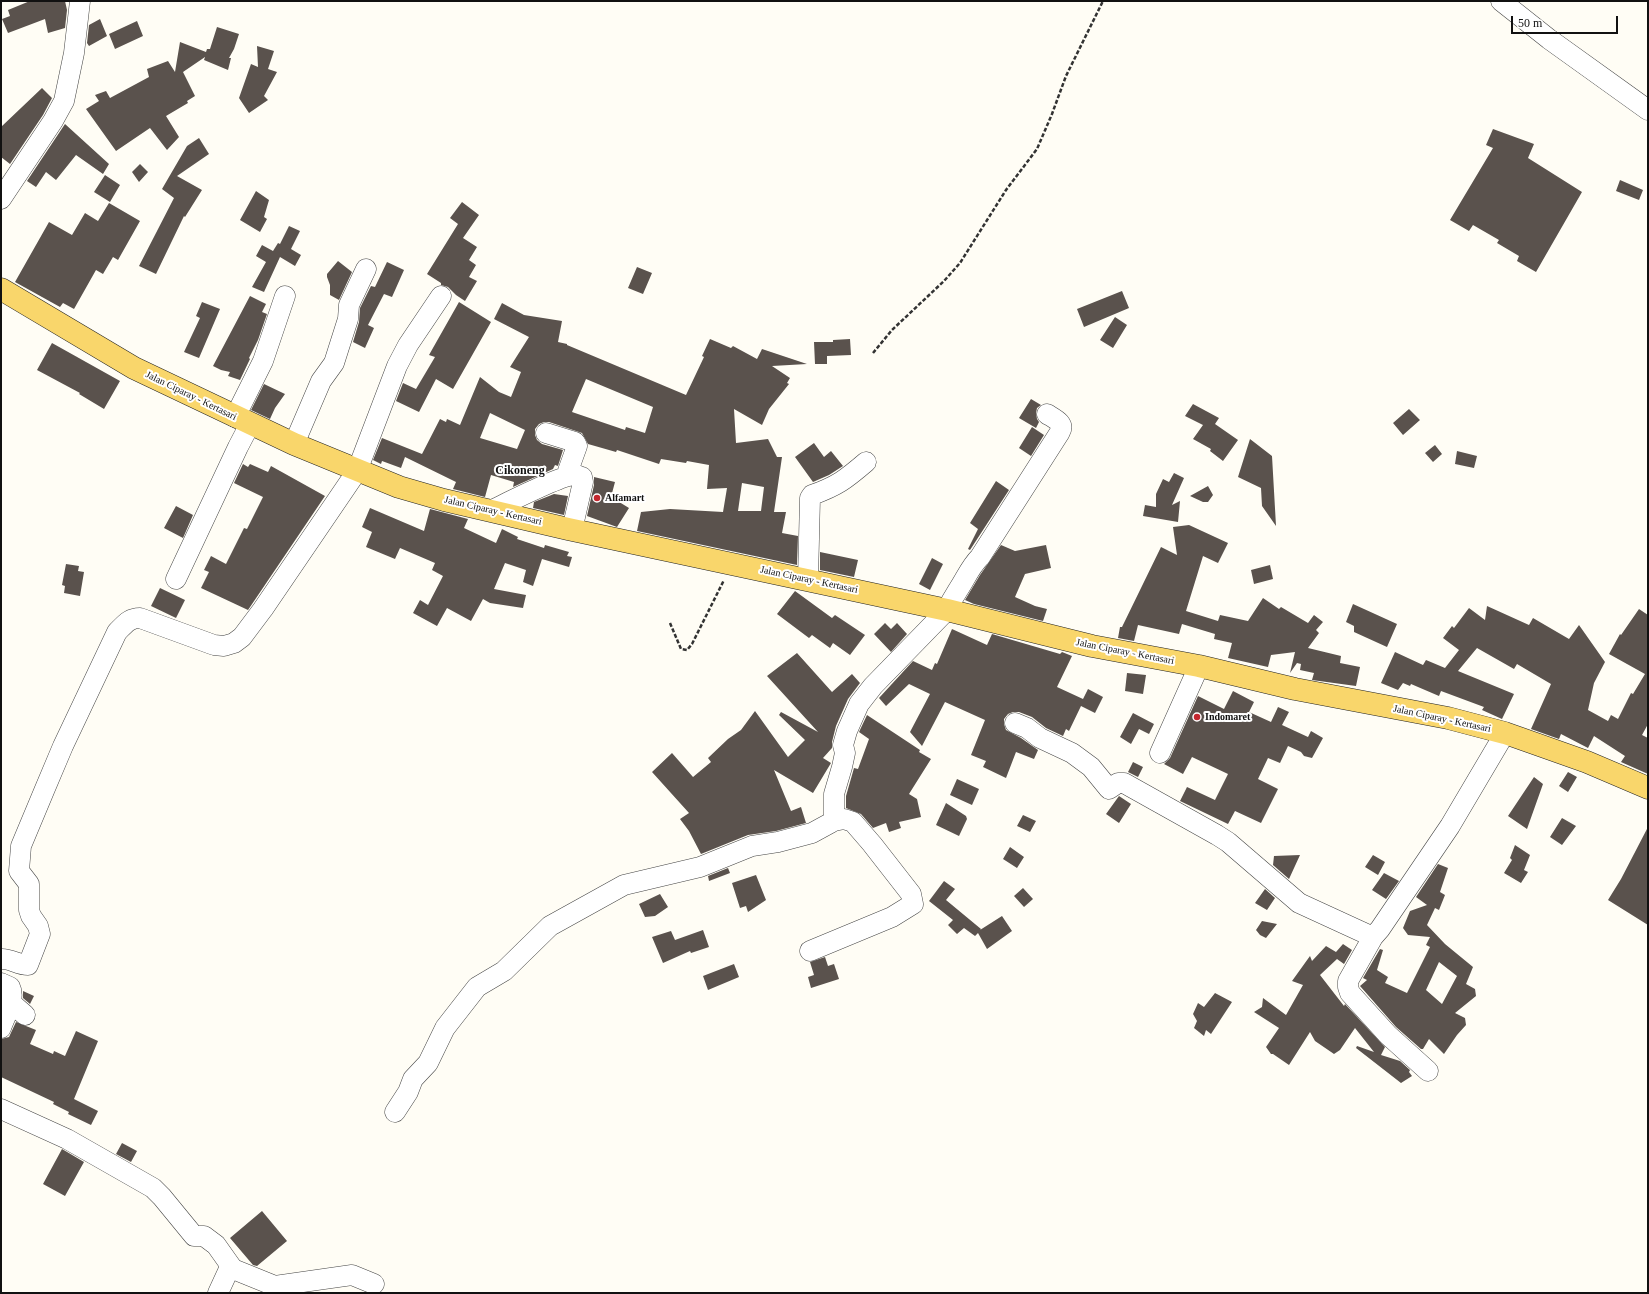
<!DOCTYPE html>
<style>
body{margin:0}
#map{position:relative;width:1649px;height:1294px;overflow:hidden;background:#fffdf5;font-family:Georgia,serif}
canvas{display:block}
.frame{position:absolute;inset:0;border:2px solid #111;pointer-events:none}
.scale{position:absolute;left:1511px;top:16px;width:107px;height:18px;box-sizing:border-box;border:2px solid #111;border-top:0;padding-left:5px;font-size:12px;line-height:14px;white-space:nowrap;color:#111;-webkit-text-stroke:3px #fff;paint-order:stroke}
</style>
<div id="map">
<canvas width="1649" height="1294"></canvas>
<div class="frame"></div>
<div class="scale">50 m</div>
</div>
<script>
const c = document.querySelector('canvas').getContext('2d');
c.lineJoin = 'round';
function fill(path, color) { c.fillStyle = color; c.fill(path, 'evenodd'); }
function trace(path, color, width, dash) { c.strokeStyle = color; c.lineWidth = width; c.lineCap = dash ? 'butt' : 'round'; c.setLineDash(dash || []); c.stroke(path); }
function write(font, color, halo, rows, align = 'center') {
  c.font = font + ' Georgia,serif'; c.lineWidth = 4; c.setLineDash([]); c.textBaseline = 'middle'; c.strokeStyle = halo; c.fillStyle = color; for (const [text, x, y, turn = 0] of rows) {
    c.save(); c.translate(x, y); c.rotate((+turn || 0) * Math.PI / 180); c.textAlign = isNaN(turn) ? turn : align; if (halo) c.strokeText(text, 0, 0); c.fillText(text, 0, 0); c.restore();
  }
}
const building = new Path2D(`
 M30 1H65L67 10 65 28 48 33 45 19 8 33 2 19 10 16 8 10Z
 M100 19 107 36 89 46 87 43 89 25Z
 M137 21 143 36 115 49 109 34Z
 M217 27 239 34 234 49 229 58H231L228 70 204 60 205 57 183 72 195 96 187 101 188 103 166 116 179 137 167 150 150 128 116 151 86 109 99 101 95 95 106 91 110 98 149 77 147 69 168 61 175 72 180 42 206 52 207 49H210Z
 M257 46 274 51 268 69 277 72 264 96 268 100 249 113 239 98 251 64 258 67Z
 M42 88 52 98 43 115 10 164 1 157V127Z
 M65 124 109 164 103 174 76 155 56 180 46 172 36 187 27 181Z
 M1493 129 1534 144 1528 158 1582 192 1536 272 1517 261 1519 256 1497 243 1499 240 1473 225 1469 231 1450 220 1493 148 1486 145Z
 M199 138 209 154 177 176 202 190 185 217 184 216 156 274 139 266 174 198 162 189 187 146Z
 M140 164 148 172 139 182 132 172Z
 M105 175 120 185 110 202 94 192Z
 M1620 180 1643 190 1639 200 1616 191Z
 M256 191 269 200 264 217 267 219 260 232 240 220Z
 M462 202 479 215 463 238 477 247 469 260 476 265 469 277 477 281 465 301 456 295 448 287 441 285V283L427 274 458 224 450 218Z
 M109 203 140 221 118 260 113 257 103 274 96 270 74 309 63 303 60 307 15 282 49 222 72 235 85 213 98 221Z
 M289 226 300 231 291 249 301 255 295 266 280 257 264 292 252 287 266 262 256 256 262 245 273 251 278 243 280 244Z
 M338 261 352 272 339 300 330 295V285L327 277V274Z
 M387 262 404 270 392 297 384 294 368 325 374 328 365 348 353 342 359 322 360 308 371 286 375 287Z
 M637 267 652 273 643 294 628 288Z
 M1122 291 1129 308 1084 327 1077 309Z
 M250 296 266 304 262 312 267 314 258 340 249 358 250 359 240 380 228 376 230 372 221 370 213 366Z
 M202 302 220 309 199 358 184 352 200 318 196 316Z
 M459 302 491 322 453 389 436 379 419 412 396 401 403 383 416 389 435 357 429 355Z
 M502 303 524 315 562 321 558 342 567 344V345L686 395 704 357 702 356 710 339 731 348 733 346 757 359 762 349 807 364 772 366 790 378 787 383 789 384 769 409 762 425 734 409 736 443 768 439 777 457H782L774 512H786L782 533 798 536 797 565 637 531 641 512 670 509 723 512 727 488 707 489 709 465 687 461 686 463 661 459 659 464 617 450 616 452 588 444 582 433 549 422H544L539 424 535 429V435L537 440 542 444 563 450 558 466 555 465 553 469 513 487 514 482 491 475 485 497 453 489 456 482 405 457 401 468 382 461 381 464 373 460 382 438 422 454 440 419 446 422 447 419 460 425 480 377 499 392 511 397 521 372 510 367 529 337 494 319ZM586 379 653 407 645 433 626 427 625 430 572 412ZM490 413 525 430 517 449 480 438ZM742 483 764 487 761 511H738Z
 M1115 317 1127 325 1113 348 1100 340Z
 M850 339 851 355 827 356V364H815L814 342H833V340Z
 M52 343 120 381 104 409 79 394 80 393 37 370Z
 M264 384 285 394 275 408 270 419 251 410Z
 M1031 399 1041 405 1037 408 1036 413 1037 419 1039 422 1036 428 1019 418Z
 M1193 404 1219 418 1215 424 1238 440 1223 461 1210 451 1211 449 1193 439 1203 425 1185 416Z
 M1409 409 1420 420 1403 435 1393 423Z
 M1032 427 1044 435 1031 456 1019 448Z
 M1250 439 1272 456 1276 526 1262 506 1261 488 1238 477Z
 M814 443 824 457 831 451 843 466 829 475 813 482 795 457Z
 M1435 445 1442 454 1433 462 1425 453Z
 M1457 451 1477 456 1474 468 1455 464Z
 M243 464 248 467 250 464 268 472 271 466 325 496 248 610 201 588 209 572 204 570 211 556 226 564 244 528 247 529 263 497 234 483Z
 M1174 473 1184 478 1172 505 1180 501 1178 522 1143 516 1145 505 1156 507V494L1163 479 1169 482Z
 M594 477 615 482 611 497 629 508 617 527 587 516 594 485Z
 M996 481 1009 490 970 550 968 549 978 529 970 523Z
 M1208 486 1213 495 1208 502H1203L1190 496Z
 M554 494 568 496 564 515 533 508 534 502Z
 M176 506 193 515 183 538 164 528Z
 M370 508 424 531 430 509 468 519 464 528 496 543 502 529 518 537 517 539 544 548 545 545 569 552 567 556 572 557 569 567 542 559 533 586 523 582 526 570 505 563 494 589 526 595 523 608 490 603 483 599 471 621 447 608 437 626 413 613 420 600 428 605 443 576 432 570 435 563 400 548 395 559 366 547 372 532 362 527Z
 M1189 525 1228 543 1218 563 1203 556 1186 611 1218 621 1220 615 1248 621 1263 598 1279 609 1281 607 1308 623 1314 615 1323 622 1316 630 1319 633 1308 648 1341 656 1340 663 1360 667 1356 686 1312 680 1314 673 1300 670 1301 664 1297 663 1290 673 1295 652 1271 655 1268 667 1228 658 1232 643 1214 639 1215 634 1182 624 1179 634 1138 625 1134 641 1118 638 1120 627H1122L1161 547 1177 555 1173 527Z
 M1001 545 1015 551 1046 545 1051 568 1025 574 1015 597 1035 606 1047 609 1043 621 974 604 965 600 980 575Z
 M820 552 858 560 854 577 820 570Z
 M932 558 943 564 930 590 919 584Z
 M66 564 79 566 78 571 84 572 80 596 64 593 65 586 62 585Z
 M1270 565 1273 579 1254 584 1251 570Z
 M160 588 185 600 176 618 151 606Z
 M795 591 832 618 835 615 865 635 850 655 833 643 830 648 812 635 809 638 777 614Z
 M1353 604 1397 624 1387 647 1354 632V626L1346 622Z
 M1487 606 1529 625 1533 618 1569 639 1579 625 1605 662 1594 683 1588 710 1608 721 1611 715 1618 719 1631 693 1633 694 1645 674 1609 654 1620 634 1621 635 1639 609 1648 615V724L1642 735 1648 738V774L1621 762 1625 756 1594 736 1588 748 1561 734 1559 739 1531 729 1551 684 1517 664 1514 669 1477 648 1458 671 1514 694 1502 719 1482 710 1484 707 1441 691 1439 696 1411 684 1410 686 1403 683 1398 690 1381 683 1395 652 1423 665 1426 660 1445 668 1459 650 1443 638 1452 626 1454 628 1469 608 1485 620Z
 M885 623 891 629 897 623 907 634 891 652 874 634Z
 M952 629 987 645 992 634 1060 654 1062 652 1072 656 1057 687 1083 699 1088 689 1103 697 1095 713 1081 706 1069 731 1066 729 1063 736 1046 728 1032 717 1019 712H1013L1008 714 1004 719V724L1006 730 1021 738 1038 750 1034 759 1016 752 1006 778 983 767 986 761 971 755 985 720 945 702 922 746 910 732 930 694 909 684 886 706 879 698 913 661 932 670 935 663 937 664Z
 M797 653 832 692 852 674 860 683 848 699 836 726 832 742V748L823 758 831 763 813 793 774 770 791 811 801 807 806 823 776 831 748 835 701 854 689 831 680 819 689 813 652 772 672 753 693 777 711 762 708 758 728 739 741 730 755 711 788 757 805 740 779 715 781 712 818 732 767 676Z
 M1127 673 1146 675 1143 694 1125 691Z
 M1233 691 1254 702 1249 712 1271 722 1278 707 1289 712 1282 725 1308 737 1311 731 1323 738 1312 758 1304 756 1301 752 1288 746 1280 763 1268 758 1258 779 1278 789 1261 823 1235 811 1228 824 1180 801 1187 787 1215 800 1228 774 1192 757 1183 774 1164 764 1170 758 1198 696 1224 709Z
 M1133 713 1154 724 1149 734 1139 729 1131 744 1120 737Z
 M867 715 920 750 919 752 931 759 909 794 917 799 921 817 899 822 901 828 889 832 886 823 873 828 861 814 846 808V796L854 768 858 769 869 739 859 732Z
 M1133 762 1143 767 1138 777 1128 772Z
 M1568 772 1577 777 1568 792 1559 786Z
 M1534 777 1543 784 1527 829 1508 816Z
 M957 779 979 789 972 805 950 795Z
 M1119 796 1131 804 1119 823 1106 814Z
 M946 803 966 816 967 819 959 836 936 825Z
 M1023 815 1036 821 1030 832 1017 826Z
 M1562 818 1576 826 1562 845 1550 837Z
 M1648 827V925L1608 900 1621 879Z
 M1515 845 1530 855 1524 870 1528 872 1521 883 1504 873 1512 860 1510 858Z
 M1010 847 1024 857 1017 868 1003 859Z
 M1300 855 1289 879 1273 865 1274 856Z
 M1373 855 1385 862 1378 875 1365 867Z
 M1438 864 1448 868 1440 892 1445 895 1439 910 1435 908 1427 925 1445 944 1473 967 1466 984 1475 989 1476 996 1455 1013 1465 1018 1466 1025 1457 1035 1444 1054 1429 1039 1423 1049H1421L1396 1027 1360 986 1367 980 1363 978 1380 949 1383 950 1377 970 1388 977 1385 983 1407 993 1430 947 1426 945 1430 937 1408 935 1403 928 1410 911 1427 905 1416 897ZM1439 962 1457 976 1442 1004 1426 990Z
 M728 868 730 873 709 881 708 876Z
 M1384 873 1399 881 1386 899 1372 890Z
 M756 875 766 900 748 912 746 906 740 908 732 883Z
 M944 881 955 889 946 900 981 929 980 930 1002 916 1012 931 987 949 978 933 975 936 964 928 957 934 948 925 953 920 929 901Z
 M1023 888 1033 899 1024 907 1014 896Z
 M1265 889 1275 898 1267 910 1255 903Z
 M660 894 668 907 655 916 645 917 639 904Z
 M1262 921 1277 924 1266 938 1260 935 1256 930Z
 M703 930 709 947 691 953 690 951 663 963 652 937 671 931 675 940Z
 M1343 944 1352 950 1344 964 1337 959 1320 975 1344 1006 1345 1004 1385 1047 1381 1055 1400 1061 1410 1070 1409 1072 1412 1076 1401 1083 1356 1048 1357 1046 1374 1052 1355 1028 1340 1050 1334 1054 1315 1041 1310 1032 1289 1065 1273 1054H1271L1266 1047 1279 1028 1254 1012 1262 1007 1263 998 1286 1015 1303 985 1292 981 1310 956 1312 961 1326 946 1336 952Z
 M825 957 828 966 834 964 839 979 811 988 808 977 814 975 810 962Z
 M734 964 739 977 708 990 703 976Z
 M23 991 34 996 30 1004 23 998Z
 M1215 993 1232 1002 1211 1034 1206 1030 1204 1036 1194 1028 1197 1021 1193 1014 1198 1003 1204 1007Z
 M16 1022 36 1030 30 1044 53 1054 54 1051 65 1056 76 1031 98 1041 74 1099 98 1111 91 1125 68 1114 69 1112 53 1104 54 1102 1 1077V1039L9 1037Z
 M122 1143 137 1151 131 1162 116 1154Z
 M62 1149 84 1162 65 1196 43 1184Z
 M262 1211 287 1241 257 1266 253 1265 230 1238Z`);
const path = new Path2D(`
 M873 353 892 330 944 281 960 263 1006 190 1037 149 1052 114 1066 76 1103 1
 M670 623 681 649 687 650 692 644 724 580`);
const minor = new Path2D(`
 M1501 1 1549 39 1648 110
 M1 199 53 121 64 101 74 53 80 1
 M235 417 263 361 285 296
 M546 433 575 442 577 446 568 471 569 476
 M294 444 321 381 334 363 348 319 349 305 366 269
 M490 511C505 504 563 474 576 475 578 475 580 477 582 477L583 482 572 530
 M176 579 238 447 250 424
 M808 579 810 498 812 495C837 486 845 480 866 462
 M1015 723 1027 728 1040 738 1072 753 1091 767 1109 789 1118 783H1124L1217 835 1228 842 1299 903 1373 937 1380 929 1450 826 1505 733
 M1160 753 1199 666
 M834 821V794L842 767 845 753 843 745 847 731 859 704 873 686 947 610C950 602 954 597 958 590 966 578 970 567 980 557L1060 432C1065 423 1055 419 1047 414
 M1373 937 1348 981V987L1350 993 1388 1035 1428 1071
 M1 959C10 958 18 965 28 965L40 934 38 926 31 916 29 910V884L19 871 21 846 44 791 63 746 117 632C125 624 129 618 140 618L214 645 224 646 234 643 242 637 263 609 357 471 397 366 408 345 441 296
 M1 983 10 987C16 999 5 1016 1 1028
 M10 1002 25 1015
 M1 1109 67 1139 153 1188 162 1197 194 1236H204L216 1245 233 1269 275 1286 352 1275 374 1284
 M395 1112 408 1092 413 1079 428 1063 445 1028 477 987 504 971 550 926 624 885 700 867 752 846 778 842 812 833 834 821 844 819 853 822 872 844 911 894 913 904 892 917 810 951
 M218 1293 230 1267`);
const major = new Path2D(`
 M1 289 134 368 294 444 399 487 444 500 568 529 947 610 1092 646 1199 666 1295 689 1448 718 1505 733 1539 745 1587 762 1648 788`);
const markers = [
 [597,498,4,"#c4262e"],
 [1197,717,4,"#c4262e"]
];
const streetNames = [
 ["Jalan Ciparay - Kertasari",191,396,26],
 ["Jalan Ciparay - Kertasari",493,511,13],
 ["Jalan Ciparay - Kertasari",809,580,12],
 ["Jalan Ciparay - Kertasari",1125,652,11],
 ["Jalan Ciparay - Kertasari",1442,719,12]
];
const poiNames = [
 ["Alfamart",605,498],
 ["Indomaret",1205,717]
];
const quarterNames = [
 ["Cikoneng",520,471]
];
fill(building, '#5a524d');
trace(minor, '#444', 21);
trace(major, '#222', 23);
trace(path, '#333', 2.5, [4, 2]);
trace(minor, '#fff', 20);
trace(major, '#f9d66b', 22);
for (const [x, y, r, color] of markers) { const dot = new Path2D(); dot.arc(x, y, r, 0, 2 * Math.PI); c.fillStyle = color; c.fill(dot); trace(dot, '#fff', 1.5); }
write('10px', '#111', '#fff', streetNames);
write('bold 10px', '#111', '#fff', poiNames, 'left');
write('bold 12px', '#111', '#fff', quarterNames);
</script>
